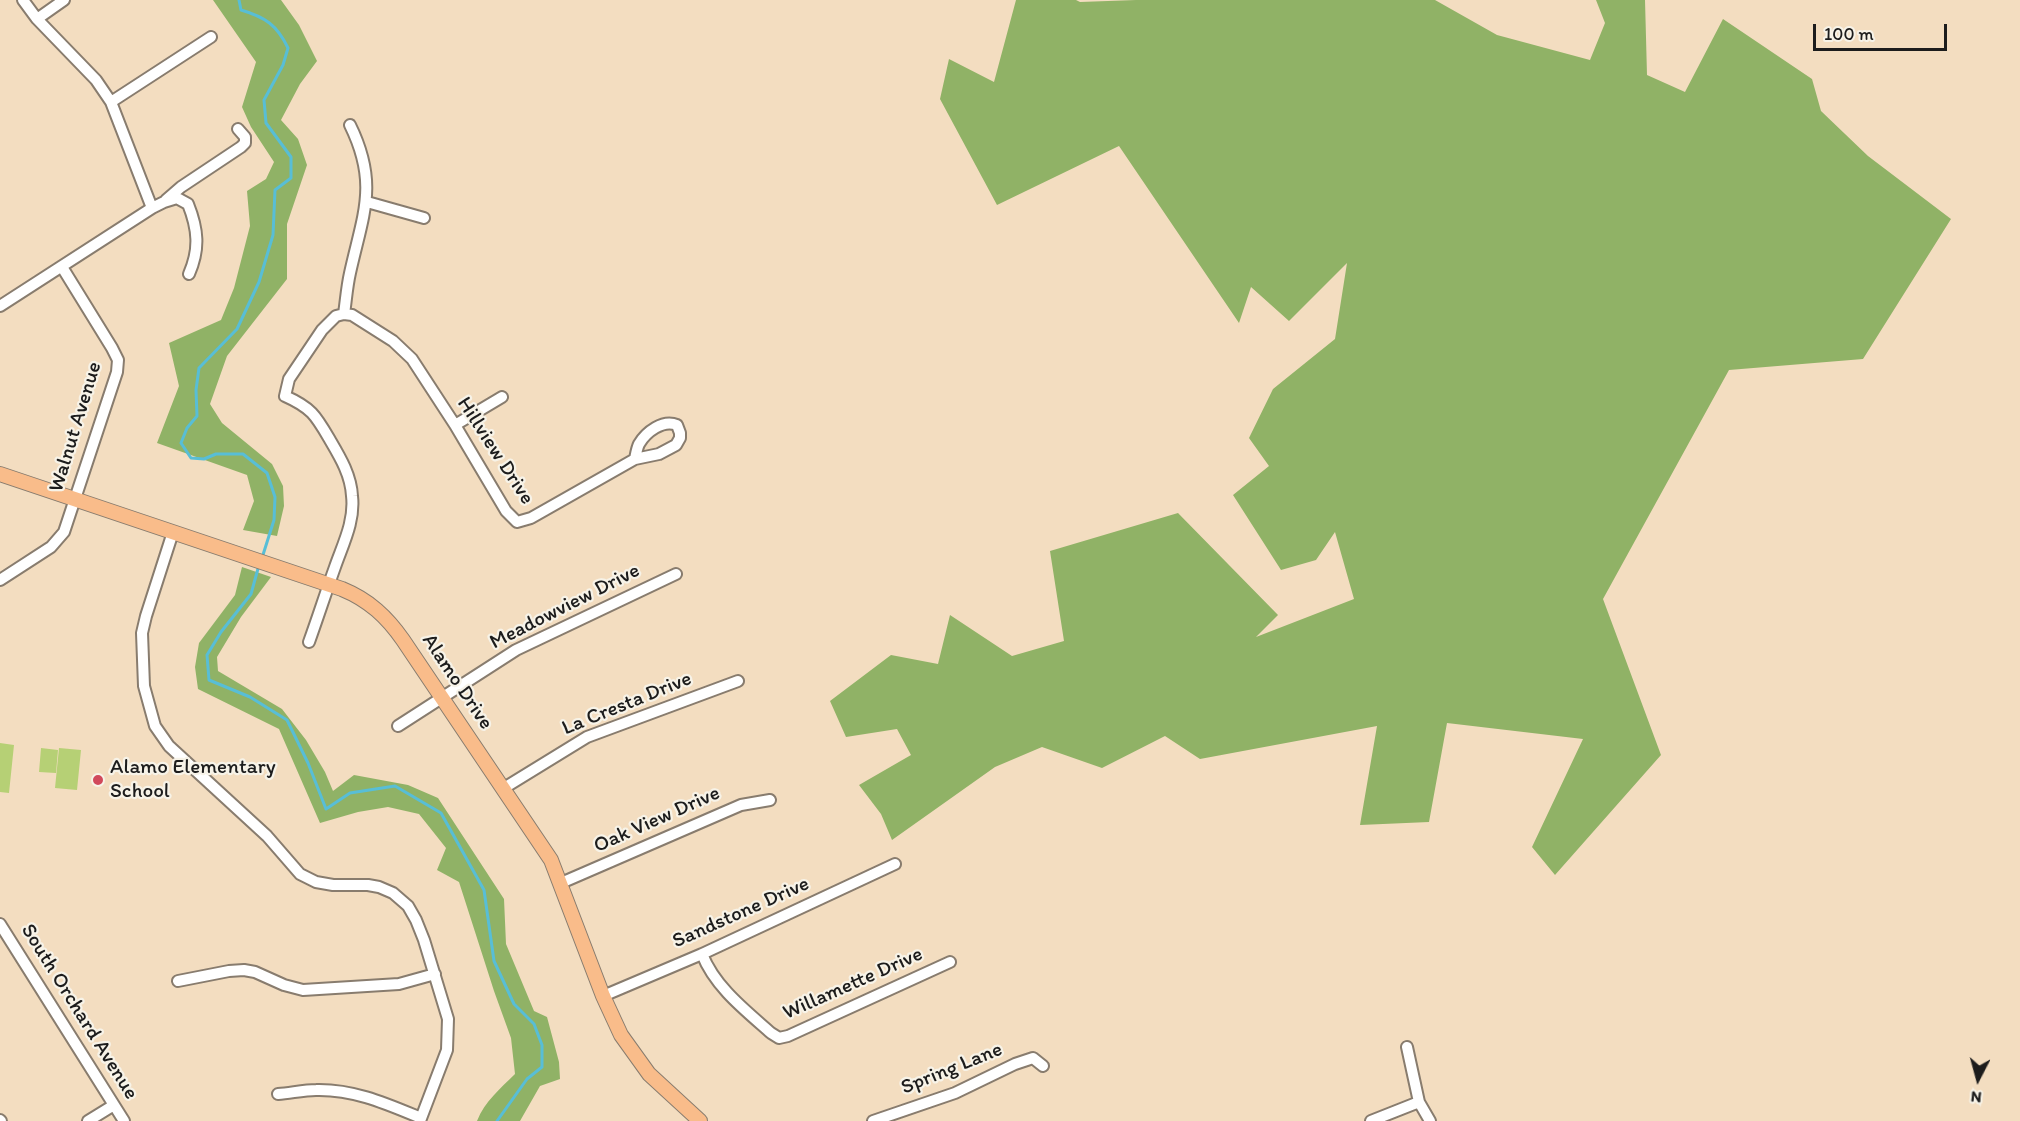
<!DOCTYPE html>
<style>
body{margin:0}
#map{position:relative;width:2020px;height:1121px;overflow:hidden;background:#f3ddc0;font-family:Itim,sans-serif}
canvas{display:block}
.north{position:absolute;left:1948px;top:1049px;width:60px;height:60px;-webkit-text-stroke:4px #f7f3e8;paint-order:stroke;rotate:186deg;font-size:16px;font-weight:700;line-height:24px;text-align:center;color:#1c1c1c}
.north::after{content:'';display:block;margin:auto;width:21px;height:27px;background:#1c1c1c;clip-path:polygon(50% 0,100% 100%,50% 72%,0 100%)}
.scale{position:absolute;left:1813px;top:24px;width:134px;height:27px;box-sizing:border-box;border:3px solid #1c1c1c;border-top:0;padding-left:8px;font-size:18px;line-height:21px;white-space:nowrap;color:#1c1c1c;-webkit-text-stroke:4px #f7f3e8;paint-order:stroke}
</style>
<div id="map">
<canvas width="2020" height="1121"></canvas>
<div class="north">N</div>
<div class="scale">100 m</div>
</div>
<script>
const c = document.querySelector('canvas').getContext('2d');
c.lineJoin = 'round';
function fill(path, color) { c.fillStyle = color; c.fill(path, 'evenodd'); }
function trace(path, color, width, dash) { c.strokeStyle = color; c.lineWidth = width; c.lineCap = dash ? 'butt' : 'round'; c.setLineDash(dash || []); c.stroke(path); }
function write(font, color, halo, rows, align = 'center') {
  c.font = font + ' Itim,sans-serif'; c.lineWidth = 4.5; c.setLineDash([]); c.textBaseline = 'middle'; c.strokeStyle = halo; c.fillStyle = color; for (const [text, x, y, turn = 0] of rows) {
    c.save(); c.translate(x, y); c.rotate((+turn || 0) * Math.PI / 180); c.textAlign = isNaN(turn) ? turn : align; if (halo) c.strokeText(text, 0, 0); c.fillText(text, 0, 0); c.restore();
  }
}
const green = new Path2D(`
 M0 743 14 745 9 793 0 792Z
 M41 748 58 750 56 773 39 772Z
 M59 748 81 750 77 790 55 788Z`);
const forest = new Path2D(`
 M213 0H281L299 25 317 61 300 84 281 120 298 139 307 165 287 224V279L227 356 210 404 222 423 272 464 283 486 284 506 277 536 243 530 254 501 247 475 157 443 179 386 169 343 221 320 234 288 250 226 247 191 266 179 274 162 251 127 242 107 256 62Z
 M1016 0H1076L1080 2 1136 0H1435L1497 35 1590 60 1605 23 1596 0H1645L1647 75 1685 92 1723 19 1812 79 1821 111 1868 156 1951 219 1863 359 1729 370 1603 599 1661 755 1555 875 1532 847 1583 739 1447 723 1429 822 1360 825 1377 726 1200 759 1165 736 1102 768 1042 747 995 767 892 840 881 814 859 785 911 755 897 729 846 737 830 701 891 655 938 664 950 615 1012 656 1064 641 1050 551 1178 513 1278 615 1256 637 1354 599 1335 532 1316 560 1281 570 1233 495 1269 466 1249 438 1273 389 1335 339 1347 263 1289 321 1251 287 1239 323 1119 146 997 205 940 99 949 59 994 82Z
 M242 567 271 577 241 617 217 657 218 671 282 709 306 740 325 772 333 791 354 775 408 785 438 798 504 899 506 944 534 1011 547 1017 559 1062 560 1079 540 1086 520 1121H477C485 1101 500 1089 515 1074L511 1038 494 991 459 882 437 870 446 848 419 814 388 807 358 812 320 823 279 729 198 689 195 667 199 643 235 595Z`);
const stream = new Path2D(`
 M239 0 241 10C265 17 277 25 288 48L283 65 264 100 266 123 291 157V178L275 190 273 235 259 282 237 329 199 368 196 390 197 416 187 428 181 443 191 458 204 459 216 454H243L267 473 275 497 274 520 262 558
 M259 565 251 594 221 632 207 655 209 680 250 697 287 720 308 763 326 809 350 793 395 786 441 813 484 890 494 961 514 1004 534 1024 542 1045V1067L527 1079 497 1121`);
const minor = new Path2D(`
 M23 0 37 19 96 80 111 102 152 208
 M37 19 64 0
 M111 102 211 37
 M166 200 181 187 241 147 245 143V137L238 129
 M367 202 424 218
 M0 306 152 208 164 202 177 198 188 204C198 229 200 249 189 274
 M344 314C346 300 347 286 350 273 363 214 379 184 350 125
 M455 425 502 397
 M173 532 146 616 142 633 144 686 155 726 169 746 267 836 300 874 316 882 333 885H368L379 887 393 893 408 906 416 920 424 940 448 1019 447 1050 420 1121
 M0 580 51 547 64 532 117 372 118 360 112 348 62 267
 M309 642C318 617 326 592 335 567 343 544 355 521 352 496 351 475 340 457 330 440 316 416 312 408 285 396L289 379 322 330 336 316 344 314 352 315 393 341 412 359 455 425 506 511 517 522 531 518 635 459 659 454 676 445 680 438V433L677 425C663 419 646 432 639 444 637 448 636 454 635 459
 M398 726 516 650 676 574
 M504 788 587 737 738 681
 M561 883 741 805 770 800
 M0 924 124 1121
 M702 954C715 987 745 1010 771 1033L779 1038 788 1036 950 962
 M178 981 229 971 244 970 255 972 284 985 303 990 399 984 435 974
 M603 996 702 954 895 864
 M1407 1047 1419 1102 1430 1121
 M278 1094C291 1093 304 1090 316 1090 354 1089 387 1104 421 1118
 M0 1120 1 1121
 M88 1121 114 1105
 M873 1121 955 1093 1015 1064 1033 1058 1043 1066
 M1371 1121 1419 1102`);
const major = new Path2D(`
 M0 474 342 589C369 600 387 617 403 640L551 860 603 996 621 1035 649 1074 700 1121`);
const markers = [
 [98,780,6,"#d1495b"]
];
const streetNames = [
 ["Walnut Avenue",76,427,-73],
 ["Hillview Drive",495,451,57],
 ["Meadowview Drive",565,607,-27],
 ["Alamo Drive",457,682,56],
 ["La Cresta Drive",627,704,-22],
 ["Oak View Drive",657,820,-24],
 ["Sandstone Drive",741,913,-24],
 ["Willamette Drive",853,984,-24],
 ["South Orchard Avenue",79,1012,58],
 ["Spring Lane",952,1069,-22]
];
const poiNames = [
 ["Alamo Elementary",110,768],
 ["School",110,792]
];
fill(green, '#b6d075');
fill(forest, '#90b266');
trace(stream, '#58bed6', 3);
trace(minor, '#887c6e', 14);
trace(major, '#887c6e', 16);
trace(minor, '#fff', 10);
trace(major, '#f9bc8a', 14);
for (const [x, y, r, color] of markers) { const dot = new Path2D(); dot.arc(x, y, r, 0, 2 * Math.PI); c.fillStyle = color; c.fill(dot); trace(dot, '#f7f3e8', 2); }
write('21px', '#1c1c1c', '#f7f3e8', streetNames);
write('21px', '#1c1c1c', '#f7f3e8', poiNames, 'left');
</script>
